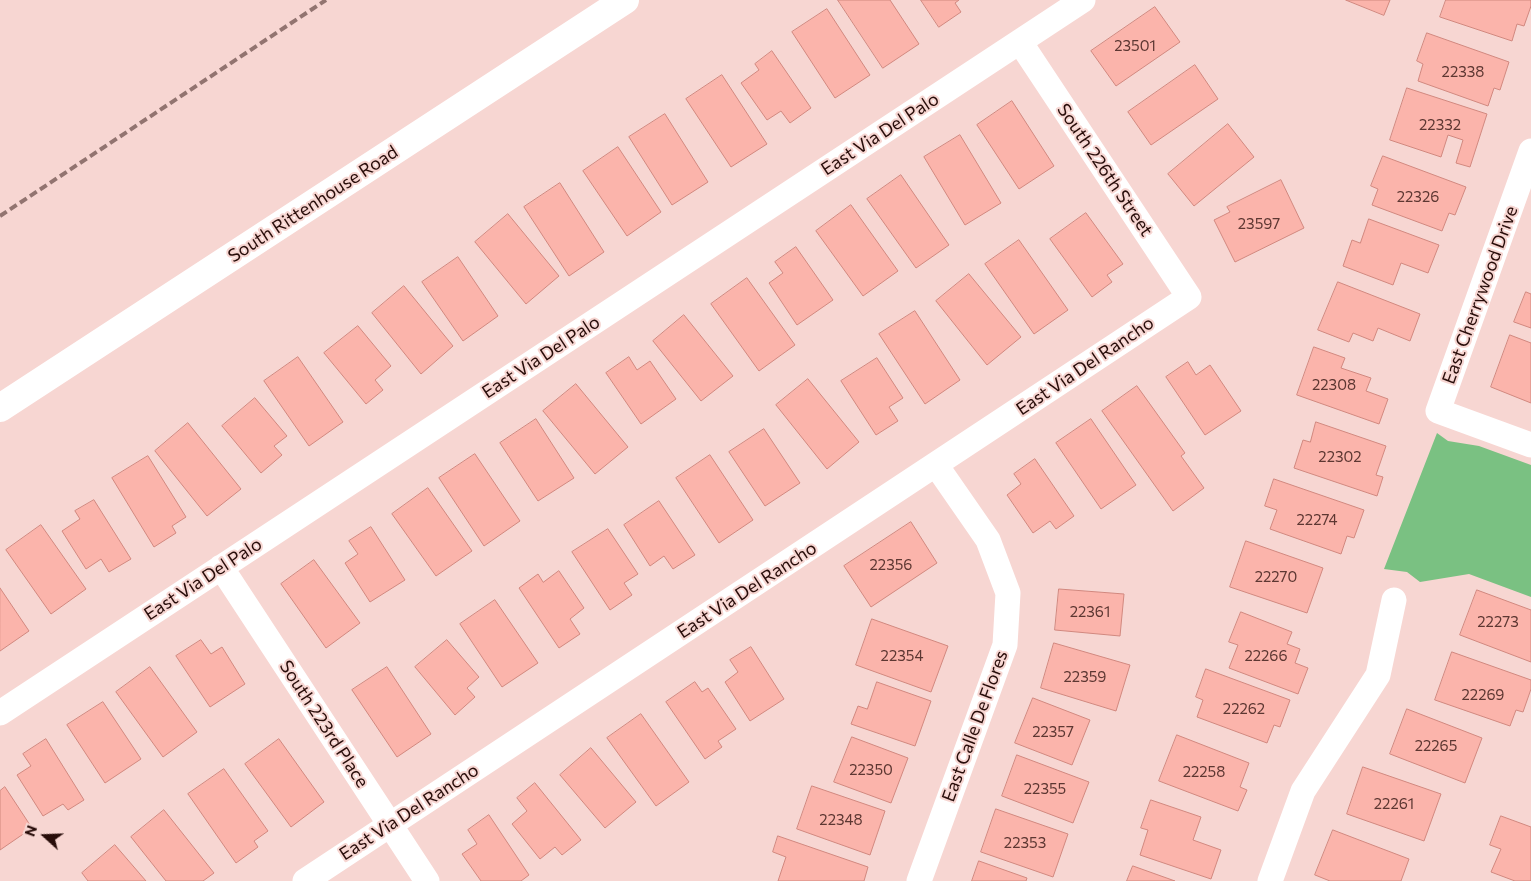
<!DOCTYPE html>
<style>
body{margin:0}
#map{position:relative;width:1531px;height:881px;overflow:hidden;background:#f7d6d2;font-family:Commissioner,sans-serif}
canvas{display:block}
.north{position:absolute;left:20px;top:811px;width:50px;height:50px;-webkit-text-stroke:4px #f7d6d2;paint-order:stroke;rotate:290deg;font-size:14px;font-weight:700;line-height:20px;text-align:center;color:#280d0a}
.north::after{content:'';display:block;margin:auto;width:18px;height:22px;background:#280d0a;clip-path:polygon(50% 0,100% 100%,50% 72%,0 100%)}
</style>
<div id="map">
<canvas width="1531" height="881"></canvas>
<div class="north">N</div>
</div>
<script>
const c = document.querySelector('canvas').getContext('2d');
c.lineJoin = 'round';
function fill(path, color) { c.fillStyle = color; c.fill(path, 'evenodd'); }
function trace(path, color, width, dash) { c.strokeStyle = color; c.lineWidth = width; c.lineCap = dash ? 'butt' : 'round'; c.setLineDash(dash || []); c.stroke(path); }
function write(font, color, halo, rows, align = 'center') {
  c.font = font + ' Commissioner,sans-serif'; c.lineWidth = 4; c.setLineDash([]); c.textBaseline = 'middle'; c.strokeStyle = halo; c.fillStyle = color; for (const [text, x, y, turn = 0] of rows) {
    c.save(); c.translate(x, y); c.rotate((+turn || 0) * Math.PI / 180); c.textAlign = isNaN(turn) ? turn : align; if (halo) c.strokeText(text, 0, 0); c.fillText(text, 0, 0); c.restore();
  }
}
const green = new Path2D(`
 M1437 433 1448 441 1479 446 1531 465V597L1469 574 1420 582 1407 572 1384 569Z`);
const building = new Path2D(`
 M838 0H890L919 44 883 68Z
 M921 0H959L955 3 961 12 939 27Z
 M1346 0H1390L1384 15Z
 M1446 0H1531V6L1524 26 1517 24 1512 41 1440 17Z
 M1155 7 1180 42 1116 86 1091 51Z
 M827 9 870 75 835 98 792 32Z
 M1427 33 1509 62 1500 90 1494 88 1488 106 1418 81 1423 64 1417 61Z
 M772 51 811 108 790 123 781 111 767 120 741 83 759 70 755 64Z
 M1195 65 1218 99 1151 145 1128 112Z
 M722 75 767 144 731 167 686 99Z
 M1407 88 1487 114 1470 167 1456 163 1463 140 1448 135 1441 157 1390 140Z
 M1012 101 1054 166 1019 189 977 125Z
 M665 114 708 182 672 205 629 137Z
 M1228 124 1254 157 1194 206 1168 174Z
 M960 135 1001 203 965 225 924 157Z
 M618 147 661 212 627 236 583 171Z
 M1383 156 1466 187 1455 215 1449 213 1442 231 1372 205 1378 189 1371 186Z
 M901 175 949 245 916 268 867 199Z
 M1281 180 1304 228 1235 262 1214 220 1230 212 1227 207Z
 M560 183 604 252 569 276 524 207Z
 M851 205 898 271 863 296 816 231Z
 M1086 213 1123 264 1107 275 1112 282 1092 297 1050 239Z
 M508 214 559 276 526 304 475 242Z
 M1369 219 1439 245 1428 273 1401 263 1393 285 1343 266 1352 240 1360 243Z
 M1019 240 1068 310 1034 334 985 264Z
 M796 247 833 300 797 325 769 283 783 273 775 262Z
 M458 257 498 316 463 341 422 282Z
 M969 274 1021 337 987 365 936 301Z
 M747 278 795 345 759 371 711 304Z
 M1338 282 1420 314 1410 341 1378 328 1373 341 1353 333 1349 342 1318 330Z
 M404 286 453 346 421 374 372 313Z
 M1526 292 1531 294V328L1514 322Z
 M915 311 960 380 925 404 879 334Z
 M684 315 733 376 701 401 653 341Z
 M358 326 391 366 375 380 383 390 366 404 324 353Z
 M1510 335 1531 343V403L1491 387Z
 M1314 347 1345 358 1341 368 1371 378 1366 391 1388 399 1379 424 1297 395Z
 M298 357 343 422 309 446 264 381Z
 M629 357 637 370 650 361 676 399 641 424 606 373Z
 M877 358 903 398 889 407 898 421 876 435 841 381Z
 M1188 362 1196 375 1210 365 1241 411 1205 435 1166 377Z
 M808 379 859 442 827 469 776 405Z
 M576 384 628 447 595 474 543 411Z
 M1137 386 1185 453 1181 456 1204 488 1173 511 1102 411Z
 M255 398 287 436 274 446 282 455 261 473 222 426Z
 M536 419 574 478 538 501 500 443Z
 M1091 419 1136 485 1101 509 1056 443Z
 M1316 422 1386 446 1376 475 1383 477 1377 496 1294 468 1303 440 1310 442Z
 M188 423 241 489 207 516 155 451Z
 M764 429 800 483 765 506 729 452Z
 M475 454 520 521 484 546 439 478Z
 M710 455 753 520 719 543 676 478Z
 M148 456 186 517 172 526 176 533 154 547 112 478Z
 M1035 459 1074 516 1056 529 1050 521 1033 533 1007 495 1021 484 1014 474Z
 M1274 479 1364 510 1354 538 1347 536 1341 554 1270 529 1277 510 1265 506Z
 M428 488 472 551 436 576 392 514Z
 M94 500 131 559 109 572 101 559 86 569 62 531 80 519 75 511Z
 M659 501 695 555 673 569 664 556 650 566 624 525Z
 M911 522 937 563 871 607 844 566Z
 M41 525 86 589 51 614 6 550Z
 M371 527 405 580 370 602 345 563 358 554 349 541Z
 M608 529 638 574 624 583 632 595 610 610 572 552Z
 M1246 541 1323 568 1307 613 1230 587Z
 M314 560 360 623 326 648 281 584Z
 M559 571 584 608 570 619 580 634 559 648 519 588 538 574 543 582Z
 M0 588 29 631 0 651Z
 M1059 589 1124 594 1120 636 1055 630Z
 M1477 590 1531 610V662L1460 635Z
 M495 600 538 663 502 687 460 624Z
 M1241 612 1292 632 1287 644 1300 649 1295 663 1308 668 1298 694 1229 668 1238 645 1229 642Z
 M872 619 948 646 931 692 856 665Z
 M201 640 211 654 222 647 245 684 210 707 176 656Z
 M447 640 479 677 467 688 475 697 455 715 415 667Z
 M1054 643 1130 665 1116 711 1041 688Z
 M751 647 784 699 750 721 725 682 738 672 730 660Z
 M1452 652 1531 680V689L1523 712 1516 710 1510 726 1435 700Z
 M150 667 197 732 163 757 116 692Z
 M387 667 431 734 397 757 352 690Z
 M1206 669 1290 700 1280 727 1274 725 1267 743 1197 717 1203 700 1196 697Z
 M695 682 702 692 708 688 736 729 718 741 722 747 705 759 666 702Z
 M877 682 931 701 915 746 851 724 858 706 867 709Z
 M1033 698 1090 720 1072 765 1015 743Z
 M103 702 141 759 105 783 67 725Z
 M1407 709 1482 738 1465 783 1390 754Z
 M641 714 689 782 656 806 607 738Z
 M1177 735 1249 763 1240 787 1247 790 1238 811 1159 781Z
 M852 737 908 758 891 803 834 782Z
 M46 739 84 800 68 810 63 804 43 816 17 775 31 766 23 754Z
 M279 739 324 802 291 827 245 764Z
 M591 748 636 802 605 828 560 775Z
 M1017 755 1089 782 1073 823 1002 796Z
 M1363 767 1441 794 1424 841 1347 814Z
 M224 769 268 831 254 841 258 847 236 863 188 794Z
 M535 783 581 840 562 855 555 847 540 859 512 824 527 811 517 798Z
 M812 786 885 811 870 855 797 829Z
 M5 787 32 828 0 850V791Z
 M1151 800 1201 817 1193 840 1221 850 1211 879 1140 855 1148 830 1141 828Z
 M996 809 1068 834 1053 877 981 852Z
 M164 810 214 873 203 881H166L131 837Z
 M489 815 529 875 521 881H481L462 854 477 844 468 830Z
 M1501 816 1531 827V881H1515L1491 872 1501 849 1490 845Z
 M1333 830 1409 859 1401 881H1330L1315 875Z
 M778 836 868 867 864 881H778L786 857 773 852Z
 M115 845 146 881H88L82 873Z
 M979 861 1027 878 1026 881H972Z
 M1133 866 1175 881H1127Z`);
const minor = new Path2D(`
 M1531 151 1438 411 1531 445
 M221 567 427 881
 M0 713 1083 0
 M305 881 1189 297 1020 42
 M919 881 1005 645 1008 593 988 540 936 465
 M1270 881 1303 791 1378 675 1394 600`);
const major = new Path2D(`
 M0 408 625 0`);
const rail = new Path2D(`
 M0 216 326 0`);
const numberNames = [
 ["23501",1135,46],
 ["22338",1463,72],
 ["22332",1440,125],
 ["22326",1418,197],
 ["23597",1259,224],
 ["22308",1334,385],
 ["22302",1340,457],
 ["22274",1317,520],
 ["22356",891,565],
 ["22270",1276,577],
 ["22361",1090,612],
 ["22273",1498,622],
 ["22354",902,656],
 ["22266",1266,656],
 ["22359",1085,677],
 ["22269",1483,695],
 ["22262",1244,709],
 ["22357",1053,732],
 ["22265",1436,746],
 ["22350",871,770],
 ["22258",1204,772],
 ["22355",1045,789],
 ["22261",1394,804],
 ["22348",841,820],
 ["22353",1025,843]
];
const streetNames = [
 ["East Via Del Palo",880,134,-33],
 ["South 226th Street",1105,170,56],
 ["South Rittenhouse Road",313,204,-33],
 ["East Cherrywood Drive",1480,295,-70],
 ["East Via Del Palo",541,357,-33],
 ["East Via Del Rancho",1085,366,-34],
 ["East Via Del Palo",203,579,-33],
 ["East Via Del Rancho",747,590,-33],
 ["South 223rd Place",324,724,57],
 ["East Calle De Flores",975,726,-70],
 ["East Via Del Rancho",409,812,-33]
];
fill(green, '#7ac182');
fill(building, '#fbb4ab');
trace(building, '#d1887f', 1);
trace(minor, '#fff', 25);
trace(major, '#fff', 28);
trace(rail, '#927470', 4, [8, 4]);
write('15px', '#5d3732', null, numberNames);
write('18px', '#280d0a', '#f7d6d2', streetNames);
</script>
